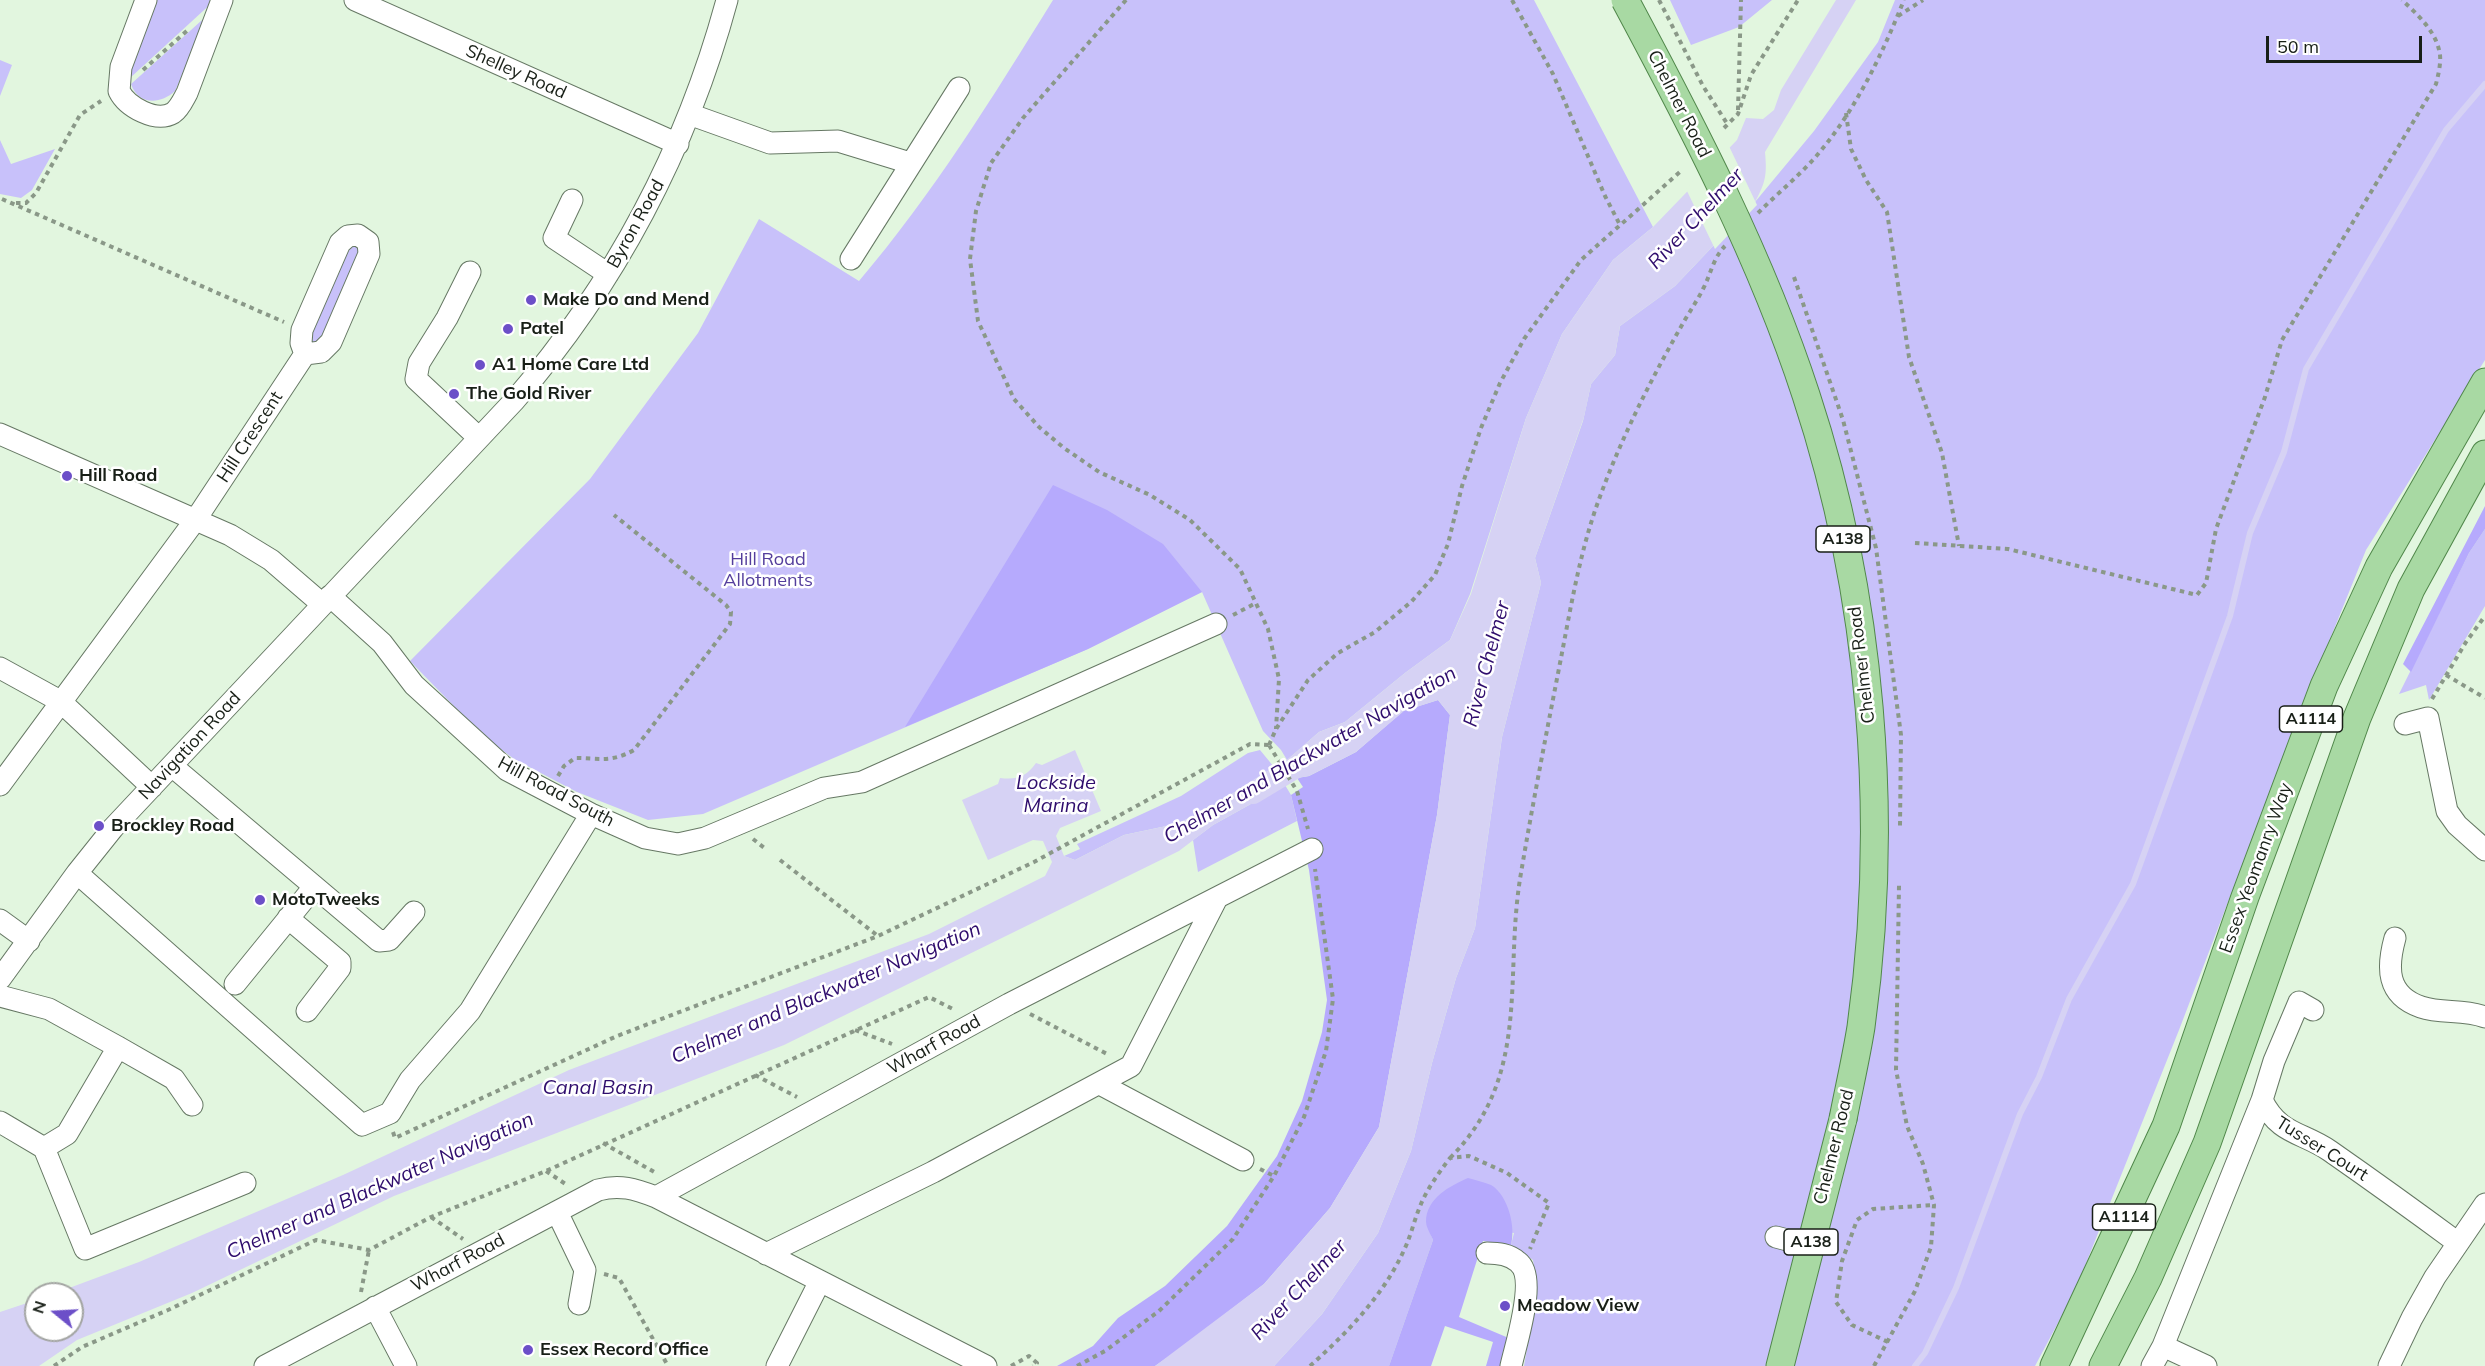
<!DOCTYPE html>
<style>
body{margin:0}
#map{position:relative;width:2485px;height:1366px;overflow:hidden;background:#e2f6df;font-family:Mulish,sans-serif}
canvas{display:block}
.north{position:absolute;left:24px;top:1282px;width:60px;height:60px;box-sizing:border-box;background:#fff;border:2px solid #a3a5a2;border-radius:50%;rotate:288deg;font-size:16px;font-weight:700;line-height:24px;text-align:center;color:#181f17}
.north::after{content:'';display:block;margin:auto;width:21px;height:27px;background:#6c4fc8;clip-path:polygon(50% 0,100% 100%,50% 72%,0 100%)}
.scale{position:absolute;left:2266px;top:36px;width:156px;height:27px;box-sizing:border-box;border:3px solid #181f17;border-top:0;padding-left:8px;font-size:18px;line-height:21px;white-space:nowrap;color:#181f17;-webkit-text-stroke:4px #fff;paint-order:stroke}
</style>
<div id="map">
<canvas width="2485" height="1366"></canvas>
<div class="north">N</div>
<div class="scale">50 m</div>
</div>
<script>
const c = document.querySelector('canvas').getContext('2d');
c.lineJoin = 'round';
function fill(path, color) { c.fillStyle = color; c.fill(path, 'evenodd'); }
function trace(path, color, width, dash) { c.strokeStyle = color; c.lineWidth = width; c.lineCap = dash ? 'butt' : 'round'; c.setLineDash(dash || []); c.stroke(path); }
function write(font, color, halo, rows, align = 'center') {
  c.font = font + ' Mulish,sans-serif'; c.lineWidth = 5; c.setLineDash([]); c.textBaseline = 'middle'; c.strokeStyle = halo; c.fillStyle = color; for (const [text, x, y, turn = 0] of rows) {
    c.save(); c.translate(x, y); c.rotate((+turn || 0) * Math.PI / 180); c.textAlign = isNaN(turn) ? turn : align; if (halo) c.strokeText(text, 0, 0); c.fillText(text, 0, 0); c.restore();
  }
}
const green = new Path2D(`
 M152 0H215L130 78 132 59Z
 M1053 0H1534L1653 227 1613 260 1562 334 1526 418 1470 594 1450 640 1405 673 1345 722 1319 732 1287 760 1281 750 1263 731 1202 592 1088 649 703 814 648 820 577 792 514 759 481 734 410 661 590 479 698 333 759 219 859 281C933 194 993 97 1053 0Z
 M1670 0H1772L1739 27 1691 45Z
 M1895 0H2485V360L2366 550 2305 701 2179 1030 2075 1291 2035 1366H1524L1537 1289 1533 1260 1511 1245 1514 1233 1426 1222 1433 1240 1389 1366H1274L1322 1314 1378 1233 1411 1151 1432 1063 1456 978 1475 928 1502 737 1541 583 1535 558 1583 421 1591 384 1615 355 1620 326 1675 286 1755 202 1814 131 1878 42Z
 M211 12 175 91C160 105 138 105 131 84Z
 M0 60 12 65 0 96Z
 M0 140 11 164 55 149 32 190 21 198 0 194Z
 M353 244 360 247 362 254 326 337 313 346 308 340 346 247Z
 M2485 529V606L2429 700 2426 685 2399 694 2469 553Z
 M1260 750 1274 767 1205 811 1176 824 1124 835 1075 860 1064 856 1080 849 1077 844 1181 796 1248 753Z
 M1285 785 1291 795 1297 821 1198 872 1193 840 1213 825Z`);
const forest = new Path2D(`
 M1053 485 1107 510 1163 544 1202 592 1088 649 905 727Z
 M2485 506V529L2469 553 2411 672 2403 664Z
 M1438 700 1450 715 1437 815 1379 1127 1330 1208 1264 1284 1179 1350 1155 1366H1057L1093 1346 1118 1318 1165 1286 1227 1226 1277 1156 1302 1101 1322 1032 1327 1000 1309 870 1291 795 1303 787 1297 778 1309 776 1356 752 1403 711Z
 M1468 1178C1475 1180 1484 1182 1491 1185 1508 1195 1516 1227 1511 1245L1483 1241 1459 1317 1511 1339 1504 1366H1486L1493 1342 1445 1326 1431 1366H1389L1433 1240C1431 1235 1426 1227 1426 1222 1426 1198 1450 1186 1468 1178Z`);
const water = new Path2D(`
 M1836 0H1856L1765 152C1767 174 1766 182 1755 202L1675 286 1620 326 1615 355 1591 384 1584 417 1535 558 1541 583 1502 737 1475 928 1456 978 1432 1063 1411 1151 1378 1233 1322 1314 1274 1366H1155L1264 1284 1330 1208 1379 1127 1437 815 1450 715 1438 700 1404 711 1356 752 1309 776 1297 778 1287 760 1319 732 1345 722 1405 673 1450 640 1471 594 1526 418 1562 334 1613 260 1653 227 1737 140 1746 118 1763 119 1774 110 1781 90Z
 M1075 750 1101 811 1060 828 1056 836 1064 856 1075 860 1124 835 1176 824 1205 811 1274 767 1285 785 1213 825 1179 851 784 1045 394 1196 192 1293 77 1340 39 1366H0V1312L36 1300V1330H72V1294H53L139 1262 343 1175 569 1070 929 934 1045 876 1052 862 1043 841 1033 840 988 860 962 800 998 784 1000 778C1017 780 1026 777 1036 763L1042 765Z`);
const pier = new Path2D(`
 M1728 144 1757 205 1715 249 1686 189Z`);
const stream = new Path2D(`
 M1915 1366 1925 1353 1956 1288 2020 1114 2039 1077 2069 999 2133 884 2230 616 2250 533 2284 452 2306 369 2446 130 2485 84`);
const canal = new Path2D(`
 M1253 793 1318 754`);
const path = new Path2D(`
 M1126 0 1023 118 991 163 976 211 970 259 978 321 1014 399 1039 427 1064 448 1099 472 1150 495 1190 520 1240 569 1268 629 1279 679 1276 729
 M1512 0 1553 74 1605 196 1620 225
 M1659 0 1703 86 1728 125
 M1898 16 1923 0
 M143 70 189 29
 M1738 110 1741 0
 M1846 113 1851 149 1866 180 1887 212 1909 357 1942 453 1959 546
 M1724 128 1738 114 1751 75 1798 0
 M2 199 284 322
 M16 203H26L36 193 80 115 101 101
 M1758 213C1775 196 1794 180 1811 162 1853 116 1881 57 1904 0
 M1794 277 1843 420 1876 548 1901 735 1900 826
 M1915 543 2008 549 2197 595 2206 583 2216 529 2265 397 2282 340 2436 84C2438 76 2441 64 2440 55 2437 32 2418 15 2402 0
 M1233 615 1256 603
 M2446 675 2485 698
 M2432 699 2466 642 2485 616
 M1269 745 1297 791 1308 829
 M1269 745 1276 729 1308 680 1338 653 1375 632 1411 602 1435 575 1448 544 1462 486 1481 428 1500 383 1524 339 1581 260 1682 170
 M558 776 564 766 575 758C599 758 611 763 634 750L730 624 731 612 726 605 614 515
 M753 839 767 850
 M780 860 878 936
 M1030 1014 1109 1055
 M855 1030 892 1044
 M755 1075 797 1097
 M393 1132 395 1138 617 1036 878 936 1034 862 1250 744 1269 745
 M603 1143 656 1173
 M1450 1158C1533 1075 1503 976 1521 873 1533 802 1547 730 1561 658 1571 606 1580 552 1598 502 1621 438 1652 377 1686 318 1692 308 1698 299 1703 289 1711 274 1713 258 1725 246
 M1260 1169 1274 1176
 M546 1171 567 1185
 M431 1217 463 1239
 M604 1274 619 1278 668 1366
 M361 1292 369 1250
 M1888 1342 1852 1325 1836 1302 1842 1261 1857 1220 1873 1209 1934 1205
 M54 1366 82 1347 168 1310 316 1240 369 1250 431 1217 546 1171 929 997 955 1010
 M1011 1366 1029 1356 1037 1363 1033 1366
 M1077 1366 1105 1351 1159 1311 1233 1239 1274 1176 1304 1117 1326 1051 1333 999 1315 869
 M1310 1366C1348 1332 1384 1295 1405 1248 1411 1235 1414 1221 1419 1209 1426 1190 1438 1174 1450 1158L1469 1156 1507 1173 1549 1203 1530 1249
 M1874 1366 1915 1291 1931 1247 1934 1205 1923 1164 1907 1126 1896 1070 1899 885`);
const minor = new Path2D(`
 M146 0 121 67 119 91C127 107 156 123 173 113 180 108 183 100 187 93L222 0
 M355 0 678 144
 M689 114 770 143 838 141 910 163
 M572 200 554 238 608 274
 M851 259 959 88
 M470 272 447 318 419 363 416 379 479 438
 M0 434 230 535 271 560 322 604
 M330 596 382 643 414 685 507 770 591 814 645 838 678 844 705 838 824 788 862 782 1216 624
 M0 668 60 701 152 787
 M2405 724 2428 718 2447 811 2457 825 2485 850
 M172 766 379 941 389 940 414 912
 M0 785 196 519 305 354 301 343 302 330 340 243 348 236 358 235 368 242 369 254 331 342 321 352 305 354
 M77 873 362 1125 390 1113 410 1080 470 1011 591 814
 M288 918 340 962V968L307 1011
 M0 920 29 941
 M2395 938C2387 967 2386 995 2421 1007 2441 1014 2464 1009 2485 1017
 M0 979 77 873 113 828 514 401C615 285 687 148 727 0
 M235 984 314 887
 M0 996 49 1009 118 1047 174 1079 192 1105
 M2313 1010 2299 1002 2274 1061 2262 1100C2279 1135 2303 1132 2330 1151 2373 1181 2416 1212 2458 1243
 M1100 1084 1243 1160
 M0 1122 44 1148 67 1134 118 1047
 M44 1148 85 1249 245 1183
 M656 1197 986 1366
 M557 1212 585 1270 579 1304
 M1776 1237 1810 1246
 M1487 1253C1498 1253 1509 1254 1518 1262 1538 1277 1516 1343 1511 1366
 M766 1254 933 1172 1131 1066 1216 900
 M375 1307 406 1366
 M2163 1346 2206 1366
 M265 1366 598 1190C620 1184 635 1189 656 1197L1009 1004 1312 849
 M777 1366 820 1281
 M2152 1366 2163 1346 2262 1100
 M2389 1366 2412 1318 2435 1277 2485 1204`);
const major = new Path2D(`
 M1780 1366 1843 1119
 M2054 1366 2166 1126 2245 897 2324 686 2379 567 2485 382
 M2103 1366 2148 1278 2207 1143 2357 718 2411 589 2485 454`);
const majorBridge = new Path2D(`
 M1625 0C1693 127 1761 257 1806 395 1872 595 1890 818 1861 1027 1856 1058 1849 1088 1843 1119`);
const markers = [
 [531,300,6,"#6c4fc8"],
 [508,329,6,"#6c4fc8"],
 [480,365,6,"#6c4fc8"],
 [454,394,6,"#6c4fc8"],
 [67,476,6,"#6c4fc8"],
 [99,826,6,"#6c4fc8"],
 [260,900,6,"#6c4fc8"],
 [1505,1306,6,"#6c4fc8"],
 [528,1350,6,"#6c4fc8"]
];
const shields = [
 [1843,539,54],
 [2311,719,63],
 [2124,1217,63],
 [1811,1242,54]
];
const shieldNames = [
 ["A138",1843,539],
 ["A1114",2311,719],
 ["A1114",2124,1217],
 ["A138",1811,1242]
];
const streetNames = [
 ["Shelley Road",516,72,24],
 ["Chelmer Road",1679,104,63],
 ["Byron Road",636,224,-61],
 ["Hill Crescent",250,437,-57],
 ["Chelmer Road",1862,665,-97],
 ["Navigation Road",190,746,-47],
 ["Hill Road South",556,792,28],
 ["Essex Yeomanry Way",2256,868,-70],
 ["Wharf Road",934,1045,-29],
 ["Chelmer Road",1834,1147,-76],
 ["Tusser Court",2322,1149,32],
 ["Wharf Road",458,1263,-28]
];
const poiNames = [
 ["Make Do and Mend",543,300],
 ["Patel",520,329],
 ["A1 Home Care Ltd",492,365],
 ["The Gold River",466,394],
 ["Hill Road",79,476],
 ["Brockley Road",111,826],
 ["MotoTweeks",272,900],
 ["Meadow View",1517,1306],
 ["Essex Record Office",540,1350]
];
const parkNames = [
 ["Hill Road",768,560],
 ["Allotments",768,581]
];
const waterNames = [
 ["River Chelmer",1696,219,-47],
 ["River Chelmer",1487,664,-75],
 ["Chelmer and Blackwater Navigation",1310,755,-30],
 ["Lockside",1056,783],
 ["Marina",1056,806],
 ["Chelmer and Blackwater Navigation",826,993,-23],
 ["Canal Basin",598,1088],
 ["Chelmer and Blackwater Navigation",380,1186,-24],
 ["River Chelmer",1299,1290,-47]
];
fill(green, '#c8c1fa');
fill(forest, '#b6aafd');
fill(water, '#d6d2f4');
fill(pier, '#e2f6df');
trace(stream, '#d6d2f4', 6);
trace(canal, '#d6d2f4', 22);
trace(minor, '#667864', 23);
trace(major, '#50874a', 29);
trace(path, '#8a9888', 4, [4.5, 4.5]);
trace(minor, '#fff', 21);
trace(major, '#a8d9a3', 27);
trace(majorBridge, '#50874a', 29, []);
trace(majorBridge, '#a8d9a3', 27);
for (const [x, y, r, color] of markers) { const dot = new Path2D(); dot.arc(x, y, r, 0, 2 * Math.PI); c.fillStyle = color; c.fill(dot); trace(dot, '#fff', 2); }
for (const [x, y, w] of shields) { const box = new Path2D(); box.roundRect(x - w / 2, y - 13, w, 26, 4.5); c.fillStyle = '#fff'; c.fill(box); trace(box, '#181f17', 1.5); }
write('bold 16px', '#181f17', null, shieldNames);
write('18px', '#181f17', '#fff', streetNames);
write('bold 18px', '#181f17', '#fff', poiNames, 'left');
write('18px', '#543e9c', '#fff', parkNames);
write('italic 20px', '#2f0d6d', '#fff', waterNames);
</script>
